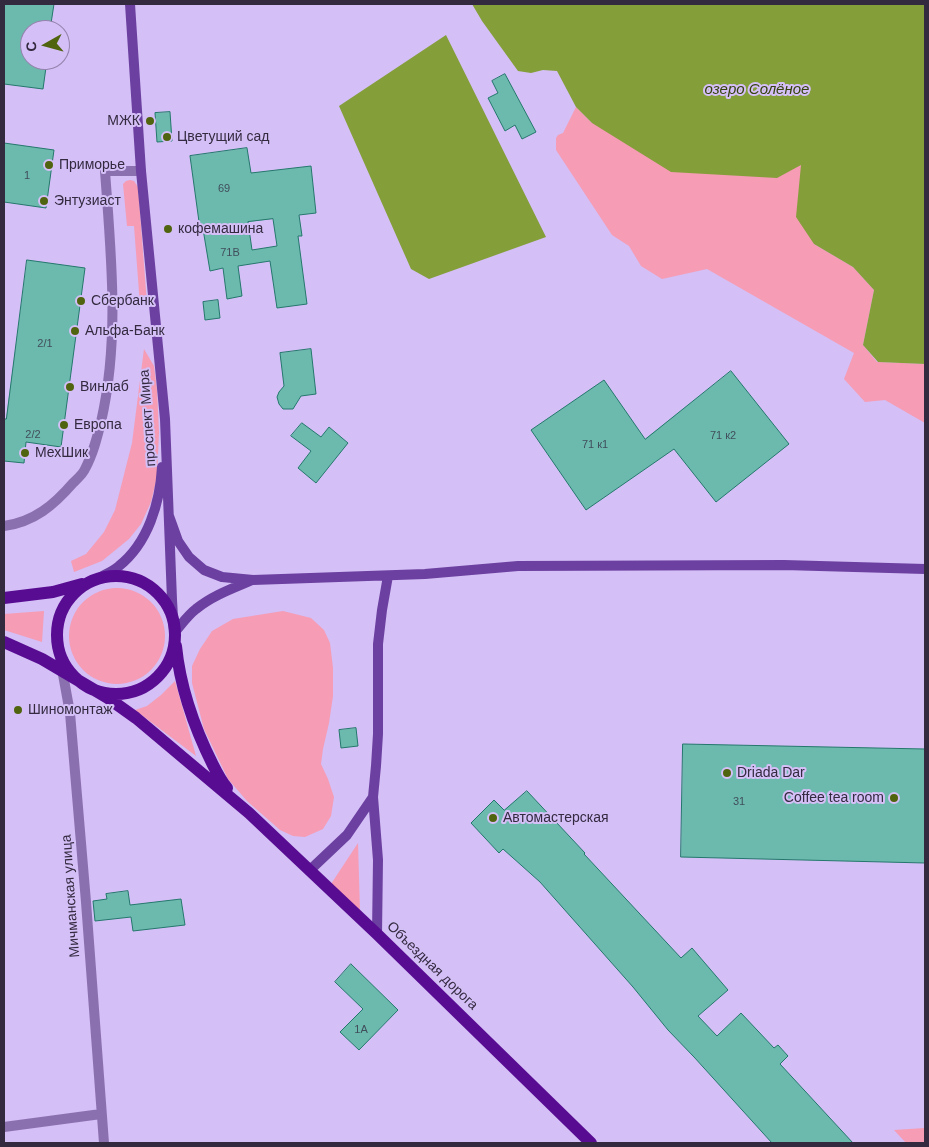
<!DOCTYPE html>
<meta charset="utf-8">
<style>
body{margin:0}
#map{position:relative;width:929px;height:1147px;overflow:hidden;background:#d4bff6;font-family:Arial,sans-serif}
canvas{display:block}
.frame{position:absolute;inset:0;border:5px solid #332a40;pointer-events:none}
.north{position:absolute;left:20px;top:20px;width:50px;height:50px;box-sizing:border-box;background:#d4bff6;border:1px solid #9483ad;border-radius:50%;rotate:263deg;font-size:14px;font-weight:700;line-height:20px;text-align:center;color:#332a40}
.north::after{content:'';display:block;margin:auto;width:18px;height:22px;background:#50630e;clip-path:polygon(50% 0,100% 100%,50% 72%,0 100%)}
</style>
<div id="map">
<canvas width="929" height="1147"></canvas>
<div class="frame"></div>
<div class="north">С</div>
</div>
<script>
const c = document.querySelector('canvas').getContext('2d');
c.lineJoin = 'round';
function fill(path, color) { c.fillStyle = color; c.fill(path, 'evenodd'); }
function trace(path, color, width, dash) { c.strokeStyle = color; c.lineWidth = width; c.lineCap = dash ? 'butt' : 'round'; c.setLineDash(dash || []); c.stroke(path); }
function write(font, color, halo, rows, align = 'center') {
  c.font = font + ' Arial,sans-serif'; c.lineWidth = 4; c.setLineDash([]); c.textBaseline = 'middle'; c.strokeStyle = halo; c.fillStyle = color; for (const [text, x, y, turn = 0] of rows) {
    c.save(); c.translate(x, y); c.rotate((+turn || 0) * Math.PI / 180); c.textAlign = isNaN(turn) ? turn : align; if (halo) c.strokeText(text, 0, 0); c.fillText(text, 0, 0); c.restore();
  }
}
const green = new Path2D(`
 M576 107 592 123 801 165 814 244 853 267 874 290 863 345 877 362 925 364V423L885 400 865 402 844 379 854 353 707 269 662 279 641 266 629 246 612 235 556 150V138L558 135 563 133Z
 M130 180 134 181 138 187 147 304 140 305 134 226H127L123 184 126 181Z
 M144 349 154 366 157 390 159 432 157 477 151 502 141 524 129 539 102 561 74 572 71 561 86 554 104 532 115 510 132 443Z
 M69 636a48 48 0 1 1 96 0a48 48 0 1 1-96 0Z
 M44 611 42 642 4 630V614Z
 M283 611 311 618 324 630 330 643 333 668V696L329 723 323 749 321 764 328 779 334 797 331 816 323 829 305 837 293 836 280 830 247 801 228 779 204 729 192 683V666L200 649 212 631 233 619Z
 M175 681 196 756 135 710 147 706 161 695Z
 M358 843 360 912 331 884Z
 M925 1128V1143H906L894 1130Z`);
const water = new Path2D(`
 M472 4H925V364L878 362 863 345 874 290 853 267 814 244 796 217 801 165 777 178 671 172 592 123 576 107 557 71 543 70 531 73 518 71 482 21Z
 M446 35 546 237 429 279 411 269 339 106Z`);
const building = new Path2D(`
 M4 4H54L50 30H30V60H47L43 89 4 84Z
 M505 74 536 132 522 139 515 125 505 131 488 98 498 93 492 81Z
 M170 112 172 141 157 142 155 113Z
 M4 143 54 150 46 208 4 202Z
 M247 148 251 173 311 166 316 213 299 215 302 236H298L307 304 277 308 270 261 238 266 242 296 227 299 223 268 210 271 203 229H200L190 156ZM273 219 277 246 252 250 248 222Z
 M27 260 85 268 61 447 26 442 24 463 4 461V419H6Z
 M218 300 220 318 205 320 203 302Z
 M311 349 316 394 301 396 293 409H283L279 404 277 397 279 392 284 386 280 353Z
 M731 371 789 444 716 502 674 449 586 510 531 430 604 380 645 439Z
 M302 423 321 437 329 427 348 443 316 483 298 468 311 451 291 436Z
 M356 728 358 746 341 748 339 730Z
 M683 744 925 749V863L681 857Z
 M527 791 585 853 584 854 681 958 692 948 728 990 698 1016 717 1036 741 1013 774 1048 778 1045 788 1056 780 1064 853 1143H772L694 1057 668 1030 633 987 540 882 503 849 499 853 471 823 494 800 504 810Z
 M128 891 130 905 181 899 185 925 133 931 131 917 95 921 93 901 107 899 106 894Z
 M351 964 398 1010 359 1050 340 1032 363 1009 335 982Z`);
const minor = new Path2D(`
 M58 647 70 713 86 902 104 1143
 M4 1127 101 1114`);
const tertiary = new Path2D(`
 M4 526C34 522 54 505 73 483 77 479 83 474 85 469 93 454 97 438 101 422 120 339 111 255 105 171H141`);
const secondary = new Path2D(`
 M130 4 141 171 165 419 172 600 174 633
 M169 516 178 541 189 557 204 570 222 577 253 580 425 574 518 566 784 565 925 569
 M99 578C106 574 113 571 119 566 148 543 160 503 162 467
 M174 633C181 625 188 615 196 609 212 596 231 589 250 581
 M310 870 347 835 373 797
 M377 934 378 860 373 797 376 766 378 734V644L382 610 388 576`);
const primary = new Path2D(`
 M57 635a59 59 0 1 1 118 0a59 59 0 1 1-118 0Z
 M4 598 53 592 82 584
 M4 642 42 659 108 698 136 718 249 813 377 934 591 1143
 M176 646C180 687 195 729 213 765 217 773 221 781 227 788`);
const markers = [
 [150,121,5,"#50630e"],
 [167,137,5,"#50630e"],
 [49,165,5,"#50630e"],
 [44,201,5,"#50630e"],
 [168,229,5,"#50630e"],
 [81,301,5,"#50630e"],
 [75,331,5,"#50630e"],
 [70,387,5,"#50630e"],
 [64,425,5,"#50630e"],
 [25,453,5,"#50630e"],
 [18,710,5,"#50630e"],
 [727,773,5,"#50630e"],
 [894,798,5,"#50630e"],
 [493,818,5,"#50630e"]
];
const numberNames = [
 ["1",27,176],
 ["69",224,189],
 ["71В",230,253],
 ["2/1",45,344],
 ["2/2",33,435],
 ["71 к2",723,436],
 ["71 к1",595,445],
 ["31",739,802],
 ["1А",361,1030]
];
const poiNames = [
 ["МЖК",140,121,"right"],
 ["Цветущий сад",177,137],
 ["Приморье",59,165],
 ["Энтузиаст",54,201],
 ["кофемашина",178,229],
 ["Сбербанк",91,301],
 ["Альфа-Банк",85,331],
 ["Винлаб",80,387],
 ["Европа",74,425],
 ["МехШик",35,453],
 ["Шиномонтаж",28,710],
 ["Driada Dar",737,773],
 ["Coffee tea room",884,798,"right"],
 ["Автомастерская",503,818]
];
const streetNames = [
 ["проспект Мира",148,418,-94],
 ["Мичманская улица",71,896,-94],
 ["Объездная дорога",432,966,44]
];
const waterNames = [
 ["озеро Солёное",757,90]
];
fill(green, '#f69cb4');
fill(water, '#849e3a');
fill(building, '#6cbaae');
trace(building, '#24776c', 1);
trace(minor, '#8b70b0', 10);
trace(tertiary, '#8b70b0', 10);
trace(secondary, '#6c40a0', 10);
trace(primary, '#580c92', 12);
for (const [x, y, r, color] of markers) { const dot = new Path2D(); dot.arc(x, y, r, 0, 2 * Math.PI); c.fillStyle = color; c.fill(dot); trace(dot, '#d4bff6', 2); }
write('11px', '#414e5c', null, numberNames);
write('14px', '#332a40', '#d4bff6', poiNames, 'left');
write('14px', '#332a40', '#d4bff6', streetNames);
write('italic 15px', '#36430e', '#d4bff6', waterNames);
</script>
